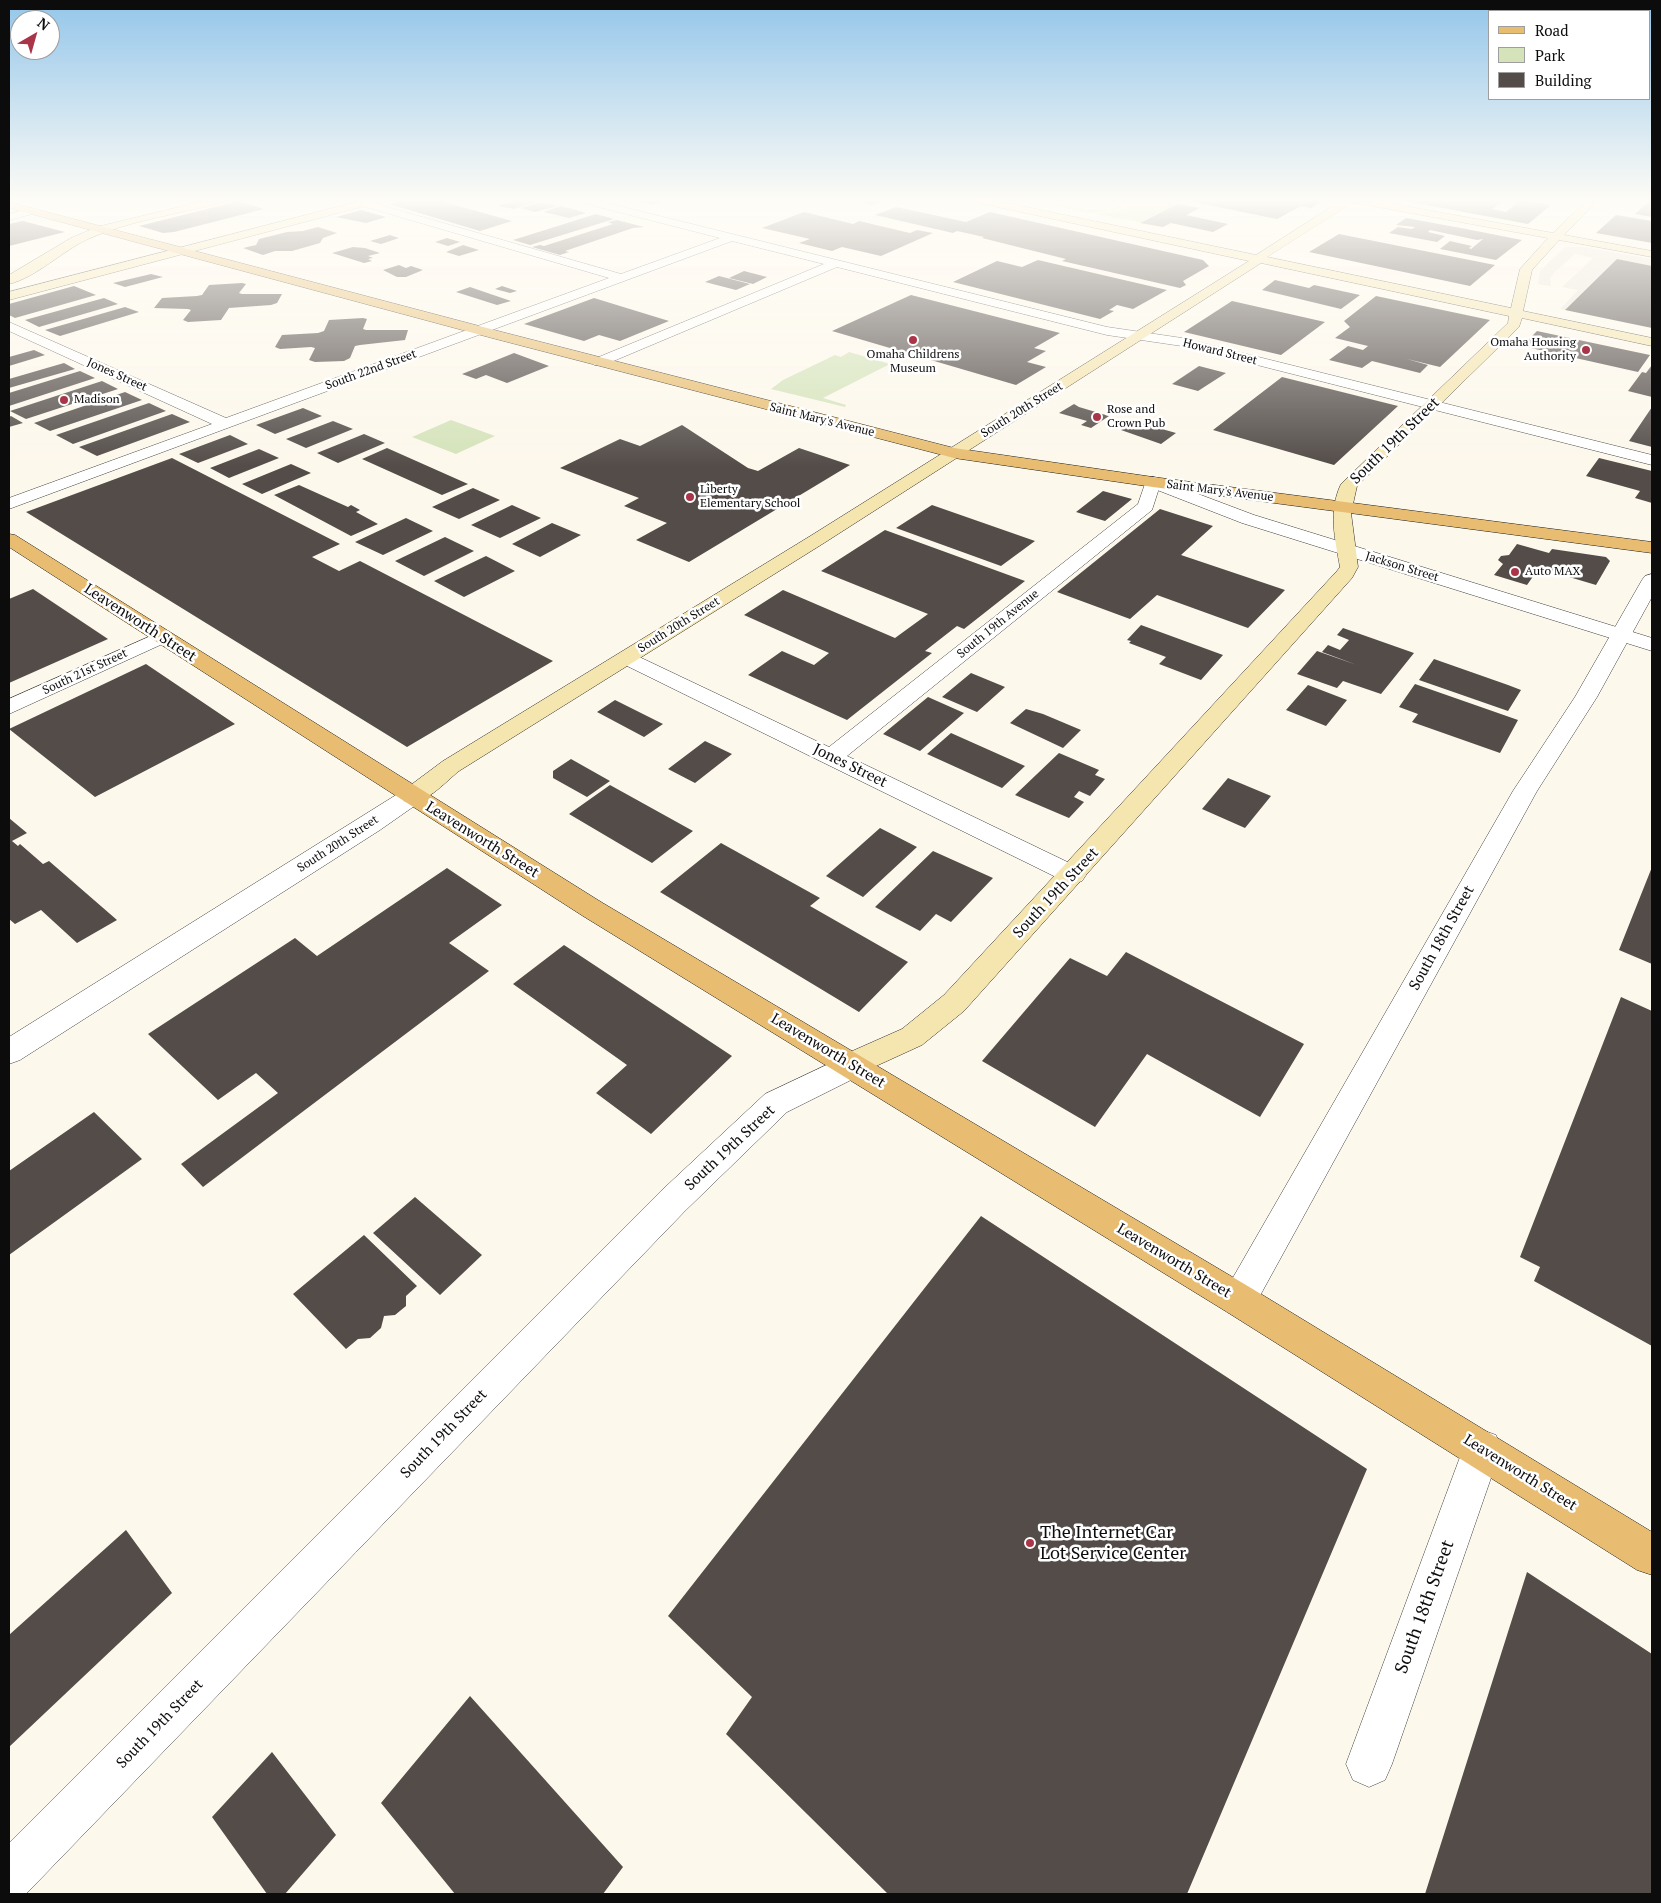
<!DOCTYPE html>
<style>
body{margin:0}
#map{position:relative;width:1661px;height:1903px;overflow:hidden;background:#fdf8ec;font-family:"PT Serif",serif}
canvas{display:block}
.frame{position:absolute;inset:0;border:10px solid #0c0c0c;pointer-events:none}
.legend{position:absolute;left:1488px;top:10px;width:162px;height:90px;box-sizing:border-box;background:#fff;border:1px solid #9e9e9e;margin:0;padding:6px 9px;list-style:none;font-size:15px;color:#0c0c0c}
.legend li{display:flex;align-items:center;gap:10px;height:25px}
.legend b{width:25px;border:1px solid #9e9e9e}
.north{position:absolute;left:10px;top:10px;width:50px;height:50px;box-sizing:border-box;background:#fff;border:1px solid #9e9e9e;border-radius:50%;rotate:38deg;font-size:14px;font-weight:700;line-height:20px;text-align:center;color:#0c0c0c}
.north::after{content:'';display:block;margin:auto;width:18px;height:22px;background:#ab3548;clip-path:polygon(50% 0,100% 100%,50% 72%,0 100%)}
</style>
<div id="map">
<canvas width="1661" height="1903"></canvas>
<div class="frame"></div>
<ul class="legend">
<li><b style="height:6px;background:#e8bd71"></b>Road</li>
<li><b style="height:14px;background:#d4e3ba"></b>Park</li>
<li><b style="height:14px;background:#534c49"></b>Building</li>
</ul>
<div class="north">N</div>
</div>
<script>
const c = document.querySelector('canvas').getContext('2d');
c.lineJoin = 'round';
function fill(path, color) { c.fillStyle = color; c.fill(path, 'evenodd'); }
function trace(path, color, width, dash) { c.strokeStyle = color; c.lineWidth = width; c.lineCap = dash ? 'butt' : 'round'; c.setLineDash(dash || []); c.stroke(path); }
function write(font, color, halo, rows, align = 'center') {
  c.font = font + ' "PT Serif",serif'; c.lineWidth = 5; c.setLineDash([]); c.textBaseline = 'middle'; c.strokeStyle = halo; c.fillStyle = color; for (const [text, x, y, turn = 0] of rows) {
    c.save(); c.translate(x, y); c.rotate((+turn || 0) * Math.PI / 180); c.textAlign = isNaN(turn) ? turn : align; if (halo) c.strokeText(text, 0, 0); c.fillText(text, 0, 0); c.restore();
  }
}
const green = new Path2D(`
 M1026 200H1038L1090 210 1110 209 1133 200 1117 210 1090 213Z
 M1136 200H1175L1168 203 1174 206 1140 222 1096 214 1119 211Z
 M849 352 890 364 823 398 846 405 845 407 771 389 783 380 835 355 841 357Z
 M451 420 495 436 456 454 412 437Z`);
const plaza = new Path2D(`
 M1565 247H1583L1652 259V266L1617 259 1565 310 1560 309 1578 290 1562 287 1593 258 1575 254 1554 273 1550 278 1551 286 1538 284 1540 271Z`);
const building = new Path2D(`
 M403 200H450L444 202 512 221 480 231 389 204Z
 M517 200H531L538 201 514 209 498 206Z
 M637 200H666L653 205Z
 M852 200H884L872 205Z
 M1184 200H1318L1320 202 1311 208 1301 206 1277 219Z
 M1400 200H1504L1492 209 1506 212 1520 200 1551 205 1528 224Z
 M1650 200H1652V217L1635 214Z
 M239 201 264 209 174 232 163 233 139 226Z
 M541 202 557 206 535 212 520 208Z
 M1178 204 1200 208 1186 215 1228 224 1213 232 1171 223 1163 227 1140 223Z
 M561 206 573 209 586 213 569 218 544 212Z
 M896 207 966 222 990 212 1203 260 1209 266 1183 281 1186 285 1180 288 1062 261 1066 259 982 238 984 237 957 231 953 233 875 215Z
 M361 210 386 217 366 223 336 217Z
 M804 212 853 224 859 221 910 233 917 230 933 233 881 256 842 247 832 251 799 243 810 239 762 228Z
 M596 214 614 219 530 245 513 240Z
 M1616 215 1652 221V243L1596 233Z
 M1406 218 1461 228 1522 240 1496 260 1440 249 1450 241 1472 246 1469 248 1471 249 1483 239 1477 240 1430 230 1428 232 1445 236 1437 242 1389 233 1398 227 1412 229 1415 227 1396 225Z
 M617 220 644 227 633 228 565 251 569 252 560 255 532 247 540 245 544 246 613 224 608 222Z
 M23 221 65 232 9 246V224Z
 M318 227 337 233 323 238 320 243 292 251H275L263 255 243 248 256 245 259 239 287 232 303 231Z
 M1339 234 1495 265 1470 286 1309 252Z
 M390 235 399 238 381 244 370 241Z
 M447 238 460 242 448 246 435 242Z
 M463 245 479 250 459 256 446 252Z
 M353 247 365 248 380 253 368 256 373 258 368 259 372 261 364 263 332 253Z
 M1617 259 1652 266V328L1565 310Z
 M1038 260 1167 290 1133 309 1117 305 1109 310 1114 311 1100 319 953 282 997 261 1022 267Z
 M399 265 406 268 411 266 423 270 406 277H397L383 270Z
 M744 271 767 277 753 284 729 278Z
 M151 274 163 277 125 287 113 283Z
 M719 276 750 284 736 290 705 282Z
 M1275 280 1309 288 1314 285 1360 295 1341 309 1262 290Z
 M242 283 246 284 239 293 242 294H282L277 303 271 305 229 308 221 320 188 322 183 320 191 310 188 309 154 308 162 298 197 296 202 295 209 285Z
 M74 286 96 295 15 318 9 315V304Z
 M502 286 517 291 510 293 495 289Z
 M470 287 511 301 497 305 456 292Z
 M911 295 1060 333 1034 348 1046 351 1027 362 1046 367 1016 385 832 331Z
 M1376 296 1490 320 1440 367 1407 359 1428 365 1420 373 1372 361 1362 368 1329 360 1348 346 1363 350 1368 346 1335 338 1350 327 1344 321Z
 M104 298 118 304 39 327 25 320Z
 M594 298 669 321 620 341 599 335 584 341 524 324Z
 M1232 301 1325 322 1281 355 1184 332Z
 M125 307 139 312 60 336 45 330Z
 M363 318 367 319 363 329 366 330H408L405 340 360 345 355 346 350 358 344 361 315 362 309 360 315 348 311 347 280 349 275 347 282 335 318 333 324 331 329 320Z
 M1537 331 1593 343 1650 355 1638 372 1522 346Z
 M34 350 45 355 9 366V357Z
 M514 353 549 366 507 383 486 375 476 379 462 374Z
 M64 363 75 369 9 388V379Z
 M1652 365V397L1628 391 1642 372 1646 373Z
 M1199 366 1226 373 1198 391 1172 384Z
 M80 371 95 378 9 406V393Z
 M1282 377 1398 406 1334 465 1213 430Z
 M102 381 118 389 26 419 10 411Z
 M125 392 142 400 50 431 34 423Z
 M149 403 166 411 73 444 56 435Z
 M1074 404 1079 407 1109 416 1091 428 1081 425 1087 421 1059 413Z
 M1652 407V447L1629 441Z
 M303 408 322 416 275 434 256 425Z
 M172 414 190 422 97 456 79 447Z
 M11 416 23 423 9 427V417Z
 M333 421 353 429 306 448 286 439Z
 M1134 421 1176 433 1161 444 1121 430Z
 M682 425 748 468 758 471 799 448 850 465 689 562 636 540 667 523 624 506 639 498 560 468 620 439 640 446Z
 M364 434 385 443 338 463 317 453Z
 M230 435 248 444 198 463 179 454Z
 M387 448 468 484 442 495 362 459Z
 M259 449 279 458 229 478 210 468Z
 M172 458 340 544 312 557 339 571 360 561 553 661 407 747 26 512Z
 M1599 458 1652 471V503L1635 498 1640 491 1586 476Z
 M291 464 311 473 262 494 242 484Z
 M299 485 348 507 351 505 360 510 356 512 378 524 351 536 274 495Z
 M473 488 500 500 459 519 432 507Z
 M1103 491 1132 499 1105 521 1076 512Z
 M512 505 541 518 500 538 471 525Z
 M932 505 1035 541 1001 566 896 528Z
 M1160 509 1213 526 1181 555 1285 590 1248 628 1157 595 1130 619 1057 592Z
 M406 518 433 531 383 555 355 542Z
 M552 523 581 535 540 557 512 544Z
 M885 530 1025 581 964 629 957 626 925 651 932 653 847 720 748 675 782 651 814 665 829 653 744 615 783 590 895 638 928 614 821 571Z
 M445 537 474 551 424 576 395 561Z
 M1517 544 1549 553 1552 549 1606 557 1610 561 1596 585 1539 568 1527 585 1494 575 1503 564 1498 560 1501 556 1509 555Z
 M486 556 515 571 464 597 434 581Z
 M33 589 108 639 9 683V599Z
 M1141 625 1223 655 1201 680 1159 664 1166 657 1129 643 1131 641 1127 640Z
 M1343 628 1414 653 1381 694 1343 681 1337 688 1297 674 1317 651 1357 665 1322 652 1328 645 1340 650 1349 640 1337 635Z
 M1434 659 1508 685 1521 690 1508 711 1419 680Z
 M146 664 235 724 95 797 9 729Z
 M971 673 1005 687 977 712 942 697Z
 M1415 684 1518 720 1500 753 1412 722 1418 714 1399 707Z
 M1308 685 1347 700 1326 726 1286 710Z
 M928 697 964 713 920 751 883 734Z
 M615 700 663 724 644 737 597 712Z
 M1026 709 1043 714 1081 730 1063 748 1010 723Z
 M951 733 1025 766 1002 788 927 754Z
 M705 741 732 754 695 783 668 769Z
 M1059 753 1099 770 1095 775 1105 779 1090 796 1079 791 1074 797 1084 802 1069 818 1015 795Z
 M571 759 610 781 587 797 553 778V771Z
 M1228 778 1271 796 1245 828 1202 809Z
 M610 785 693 831 652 863 569 814Z
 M9 818 27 833 12 841 18 846 20 844 43 864 49 861 117 920 77 943 41 910 15 924 9 919Z
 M880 828 917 847 863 897 826 876Z
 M721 843 820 898 810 906 908 962 859 1012 660 892Z
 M933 851 993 878 951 922 936 914 920 931 875 907Z
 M1652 867V964L1619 950Z
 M447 868 502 905 449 943 489 971 203 1187 181 1164 278 1093 256 1073 218 1100 148 1034 295 938 317 956Z
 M564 945 732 1056 651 1134 596 1093 627 1065 513 984Z
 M1126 952 1304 1044 1260 1117 1147 1054 1095 1127 982 1061 1070 958 1107 976Z
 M1621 997 1652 1011V1346L1534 1281 1540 1267 1520 1257Z
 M94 1112 142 1159 9 1255V1171Z
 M415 1197 482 1255 440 1295 373 1233Z
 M981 1216 1367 1469 1187 1894H888L726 1734 752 1697 668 1616Z
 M364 1235 417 1286 406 1296V1306L395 1315 384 1316 381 1328 370 1338 358 1339 346 1349 293 1294Z
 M126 1530 172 1593 9 1747V1635Z
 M1527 1572 1652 1654V1894H1425Z
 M470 1696 623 1867 603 1894H455L381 1803Z
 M272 1752 336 1835 285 1894H267L212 1817Z`);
const minor = new Path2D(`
 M363 200 621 274 720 238 579 202 578 200H595L1107 327 1182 338 1652 455V465L1182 346 1107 335 837 267 604 365H594L592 362 594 359 824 264 732 241 9 509V498L212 424 9 331V322L226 418 609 278 359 205V201Z
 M32 208 37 211 36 213 9 220V214Z
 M1153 477 1159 478 1161 482 1152 510 847 756 1082 869 1086 875 1082 881 1073 884 1064 881 619 662 616 658 619 654 626 652 633 654 829 747 1138 504 1147 478Z
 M1652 574V597L1597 697 1537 791 1251 1312 1239 1317 1227 1312 1221 1300 1227 1288 1513 791 1575 697 1642 580 1645 576Z
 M162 631 169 633 172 637 169 641 9 714V699Z
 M1482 1430 1496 1435 1501 1449 1392 1764 1385 1780 1369 1787 1353 1780 1346 1764 1463 1449 1468 1435Z`);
const tertiary = new Path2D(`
 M1153 477 1254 515 1652 638V651L1242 523 1147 486 1145 482 1147 478Z
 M412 788 420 790 424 796 420 802 380 830 20 1060 9 1064V1037L404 790Z
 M852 1053 863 1056 867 1065 863 1074 787 1112 685 1211 26 1894H9V1843L661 1191 765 1094Z`);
const secondary = new Path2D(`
 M208 200H226L225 202C179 214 131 220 88 239 62 251 37 277 9 284V275L71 238 97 227Z
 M364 200H381L380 202 9 300V292Z
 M974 200H993L1256 255 1342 200H1372L1553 233 1587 200H1598L1564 235 1652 251V257L1559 240 1532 270 1523 311 1652 338V346L1522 318 1519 327 1357 486 1351 513 1358 567 1352 578 964 1011 922 1045 852 1077 841 1074 837 1065 841 1056 902 1029 944 995 1337 571 1340 567C1335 539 1328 511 1341 484L1508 323 1509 316 1261 263 824 543 459 771C444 783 424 807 404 802L400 796 404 790 443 761 812 535 1249 261 979 203ZM1352 203H1355L1548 238 1520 269 1511 308 1267 257Z`);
const primary = new Path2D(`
 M9 202 502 332 954 448 1153 477 1652 542V553L1153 487 954 458 492 338 9 208Z
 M9 534 15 535 601 902 1251 1288 1652 1532V1575L1637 1570 1227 1312 583 916 9 547Z`);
const markers = [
 [913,340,5,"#ab3548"],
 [1586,350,5,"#ab3548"],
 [64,400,5,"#ab3548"],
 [1097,417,5,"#ab3548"],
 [690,497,5,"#ab3548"],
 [1515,572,5,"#ab3548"],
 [1030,1543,5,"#ab3548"]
];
const farPoinames = [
 ["Omaha Housing",1576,343,"right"],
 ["Authority",1576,357,"right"],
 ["Omaha Childrens",913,355,"center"],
 ["Museum",913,369,"center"],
 ["Madison",74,400],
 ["Rose and",1107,410],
 ["Crown Pub",1107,424],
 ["Liberty",700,490],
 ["Elementary School",700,504],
 ["Auto MAX",1525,572]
];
const farStreetnames = [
 ["Howard Street",1220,352,14],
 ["South 22nd Street",371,370,-20],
 ["Jones Street",117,375,24],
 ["South 20th Street",1022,410,-32],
 ["Saint Mary's Avenue",822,420,14],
 ["Saint Mary's Avenue",1220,491,7],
 ["Jackson Street",1402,567,17],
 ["South 19th Avenue",998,624,-39],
 ["South 20th Street",679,625,-32],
 ["South 21st Street",85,672,-25],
 ["South 20th Street",338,844,-33]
];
const streetNames = [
 ["South 19th Street",1395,441,-44],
 ["Leavenworth Street",140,623,33],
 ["Jones Street",850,766,26],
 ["Leavenworth Street",482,840,32],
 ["South 19th Street",1056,893,-47],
 ["South 18th Street",1442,938,-61],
 ["Leavenworth Street",828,1051,31],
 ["South 19th Street",730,1148,-43],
 ["Leavenworth Street",1174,1261,31],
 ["South 19th Street",444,1434,-46],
 ["Leavenworth Street",1520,1473,32],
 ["South 19th Street",160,1724,-46]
];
const nearPoinames = [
 ["The Internet Car",1040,1533],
 ["Lot Service Center",1040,1554]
];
const nearStreetnames = [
 ["South 18th Street",1425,1607,-70]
];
fill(green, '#d4e3ba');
fill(plaza, '#ebe6dd');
fill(building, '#534c49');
trace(minor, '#3f3f3f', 1);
trace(tertiary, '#3f3f3f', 1);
trace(secondary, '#2e2e2e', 1);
trace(primary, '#1d1d1d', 1);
fill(minor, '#fff');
fill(tertiary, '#fff');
fill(secondary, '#f5e5af');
fill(primary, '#e8bd71');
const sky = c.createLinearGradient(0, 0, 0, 466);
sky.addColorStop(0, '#94c6ea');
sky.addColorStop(0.43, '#fefcf6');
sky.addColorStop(1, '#fefcf600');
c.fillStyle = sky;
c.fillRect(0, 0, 1661, 466);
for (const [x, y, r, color] of markers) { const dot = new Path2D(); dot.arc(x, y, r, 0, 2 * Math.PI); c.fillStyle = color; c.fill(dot); trace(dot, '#fff', 2); }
write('12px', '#0c0c0c', '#fff', farPoinames, 'left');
write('12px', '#0c0c0c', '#fff', farStreetnames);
write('15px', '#0c0c0c', '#fff', streetNames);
write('18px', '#0c0c0c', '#fff', nearPoinames, 'left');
write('18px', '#0c0c0c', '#fff', nearStreetnames);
</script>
